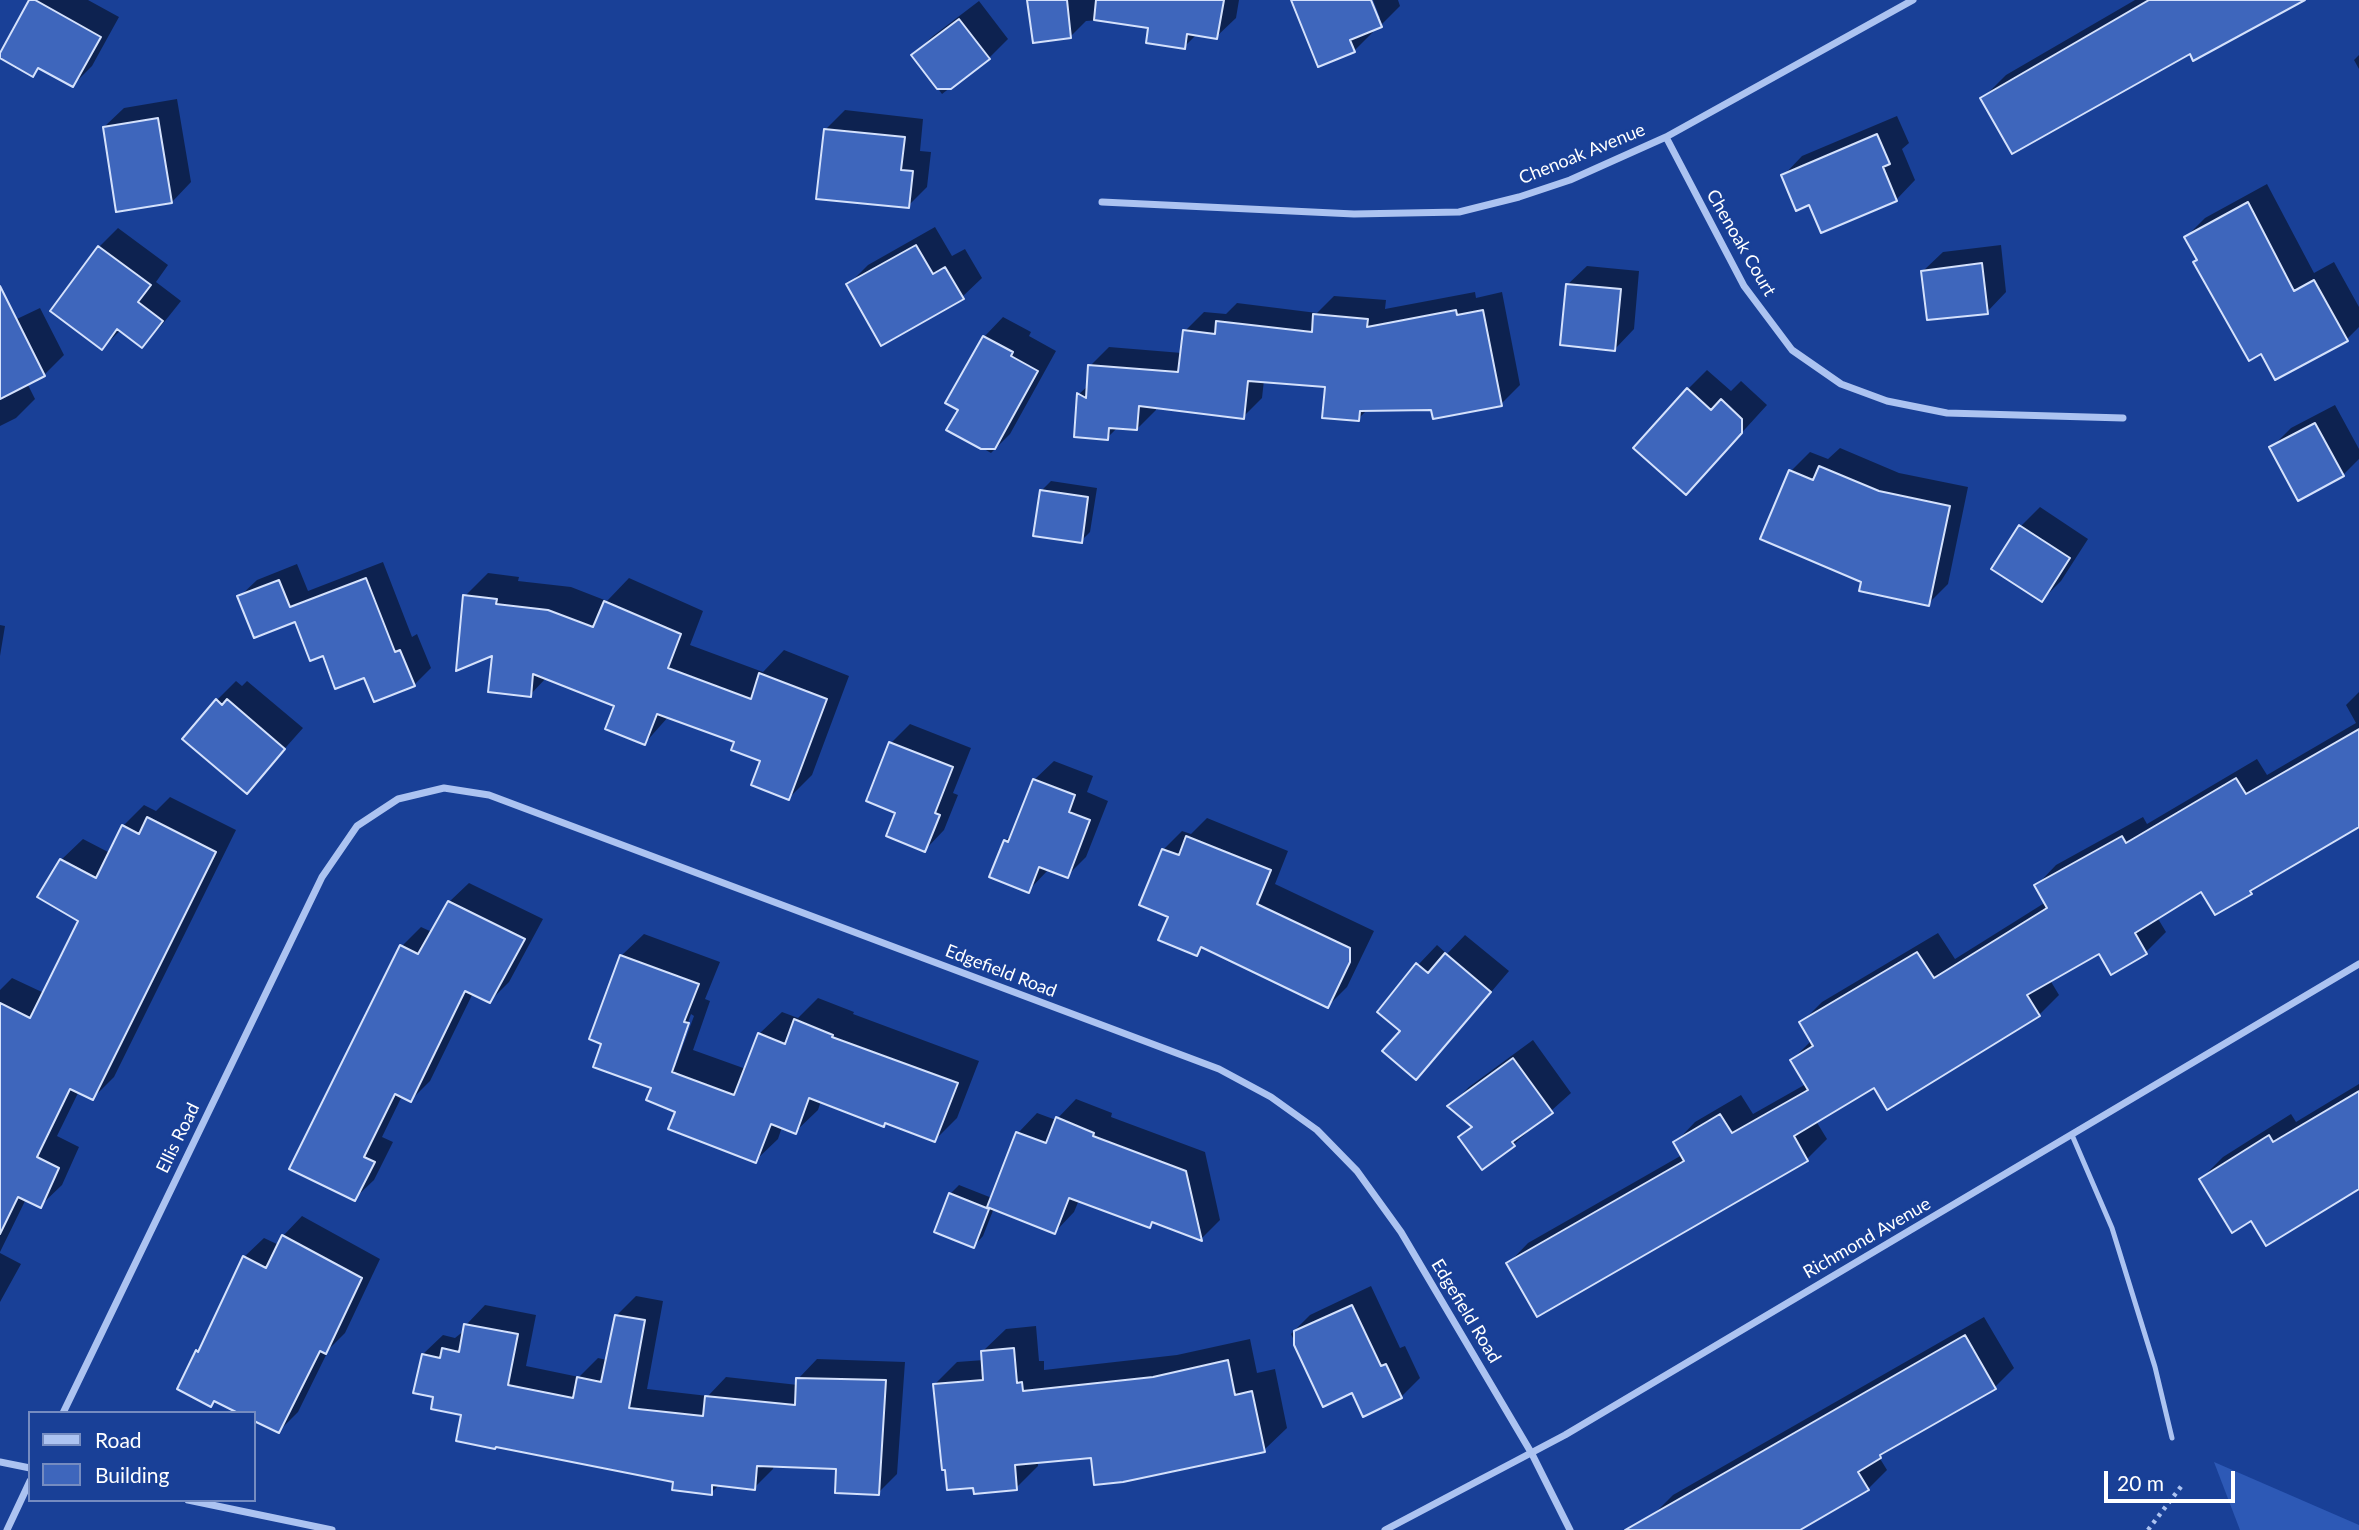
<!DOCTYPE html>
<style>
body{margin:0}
#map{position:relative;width:2359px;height:1530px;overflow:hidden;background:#194097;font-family:Lato,sans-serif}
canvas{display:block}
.legend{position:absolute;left:28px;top:1411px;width:228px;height:91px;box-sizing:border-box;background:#194097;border:2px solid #758cc1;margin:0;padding:9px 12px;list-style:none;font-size:21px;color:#fff}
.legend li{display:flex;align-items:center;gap:14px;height:35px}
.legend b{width:35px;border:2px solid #758cc1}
.scale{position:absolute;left:2104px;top:1471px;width:131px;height:32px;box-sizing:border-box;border:4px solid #fff;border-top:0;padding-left:9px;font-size:21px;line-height:24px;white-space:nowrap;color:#fff;-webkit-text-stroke:5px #194097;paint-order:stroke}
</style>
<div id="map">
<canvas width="2359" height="1530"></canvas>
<ul class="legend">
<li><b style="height:9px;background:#acc3f1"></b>Road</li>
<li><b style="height:19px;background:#3e66bc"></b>Building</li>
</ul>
<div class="scale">20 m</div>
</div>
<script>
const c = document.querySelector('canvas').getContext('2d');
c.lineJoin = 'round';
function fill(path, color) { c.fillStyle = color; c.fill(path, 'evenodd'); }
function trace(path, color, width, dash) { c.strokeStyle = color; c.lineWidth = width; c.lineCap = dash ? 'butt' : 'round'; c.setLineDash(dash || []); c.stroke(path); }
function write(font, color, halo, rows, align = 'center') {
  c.font = font + ' Lato,sans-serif'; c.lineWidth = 5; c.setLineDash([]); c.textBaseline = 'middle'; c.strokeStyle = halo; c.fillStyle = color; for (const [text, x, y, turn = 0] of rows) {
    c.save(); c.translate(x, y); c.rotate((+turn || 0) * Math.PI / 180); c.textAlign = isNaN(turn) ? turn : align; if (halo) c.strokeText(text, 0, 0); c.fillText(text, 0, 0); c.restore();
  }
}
const green = new Path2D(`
 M2214 1462 2359 1525V1530H2240Z`);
const shadow = new Path2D(`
 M31 0H88L119 17 92 66 73 85 40 67 33 75Z
 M1029 0H1118L1099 20 1086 21 1070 37Z
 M1155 0H1239L1236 18 1216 37 1197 34 1184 47Z
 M1292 0H1369L1376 18H1380L1373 0H1398L1400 6 1381 25 1372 29 1373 32 1354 51Z
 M2135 0H2301L2190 52 1982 99 2006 75Z
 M979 1 1008 39 989 58 942 94 913 55 933 36Z
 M2359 55V69L2354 60Z
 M177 99 191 182 172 202 104 127 124 108Z
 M845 110 923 119 920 151 931 152 927 187 908 206 825 130Z
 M1897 116 1909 143 1902 149 1915 180 1896 200 1810 203 1783 176 1802 156Z
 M2267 184 2314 273 2334 262 2359 307V327L2347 339 2262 351 2198 259 2186 237 2205 218Z
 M935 227 952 256 965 249 982 278 962 297 849 284 868 265Z
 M118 228 168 265 156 282 181 301 161 326 142 345 121 330 102 348 99 247Z
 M2001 245 2006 292 1987 312 1923 271 1943 252Z
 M1587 266 1639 271 1634 329 1615 349 1567 285Z
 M1475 292 1476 298 1502 292 1520 385 1501 404 1368 409 1358 419 1327 386 1264 380 1262 398 1243 417 1156 406V410L1137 429 1118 427 1107 438 1079 394 1089 385 1090 366 1109 347 1182 353 1185 331 1204 312 1226 314 1237 303 1317 313 1334 296 1386 300 1385 309Z
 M40 308 64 355 44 375 27 383 35 399 16 418 0 426V327Z
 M1003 317 1031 332 1029 336 1056 351 1010 434 991 453 949 429 960 409 984 337Z
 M1707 370 1731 391 1741 381 1767 405 1705 473 1688 389Z
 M2335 405 2359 449V459L2343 475 2271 448 2291 428Z
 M1840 448 1899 473 1968 487 1948 584 1928 604 1863 581 1791 471 1810 452 1828 459Z
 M1051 481 1097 488 1090 532 1081 541 1041 491Z
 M2040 507 2088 539 2061 581 2042 600 2020 527Z
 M383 562 412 637 417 634 431 668 414 685 365 675 324 654 296 620 239 597 257 580 297 564 308 591Z
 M488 573 519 577 518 581 571 587 607 601 629 578 703 611 690 645 763 672 784 650 849 676 812 775 789 798 762 761 736 741 669 716 645 743 616 705 547 677 530 695 494 654 465 596Z
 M0 625 5 626 0 656Z
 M236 681 242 686 247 681 303 728 247 791 217 700Z
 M2359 692V824L2260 883 2251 892 2202 889 2157 917 2166 932 2146 952 2112 973 2099 952 2050 980 2059 995 2039 1015 1874 1085 1816 1121 1827 1139 1807 1159 1508 1264 1528 1243 1682 1155 1675 1143 1695 1122 1741 1095 1753 1114 1806 1084 1792 1060 1811 1041 1802 1022 1822 1002 1938 933 1955 959 2046 902 2036 886 2056 865 2143 817 2147 824 2257 759 2267 775 2356 723 2346 705Z
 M910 724 971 748 953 793 958 795 944 830 925 850 897 812 891 743Z
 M1054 761 1093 776 1087 792 1108 801 1086 857 1067 876 1049 869 1028 891 1005 841 1014 832 1034 780Z
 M170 797 236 830 114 1077 93 1098 79 1091 57 1136 79 1147 62 1185 40 1206 26 1199 0 1252V990L12 978 44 993 80 920 61 860 83 839 110 853 123 826 144 805 156 811Z
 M1207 818 1288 851 1275 884 1374 931 1347 987 1328 1006 1204 947 1197 954 1170 916 1163 850 1182 831 1191 834Z
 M469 883 543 919 509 982 490 1001 473 993 430 1081 411 1100 402 1096 382 1137 393 1142 374 1180 354 1199 402 946 421 927 432 932 449 902Z
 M644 934 720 962 705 999 710 1001 693 1050 746 1069 759 1034 782 1012 798 1018 818 998 854 1012 853 1014 979 1061 957 1118 935 1140 887 1122 883 1125 821 1101 818 1110 795 1132 782 1127 778 1139 755 1161 677 1111 603 1043 621 956ZM691 1014 694 1016 675 1067H672Z
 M1465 935 1509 971 1435 1058 1416 1077 1402 1031 1418 965 1437 945 1447 954Z
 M1533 1040 1571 1093 1513 1145 1461 1138 1473 1125 1450 1106 1469 1087Z
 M2359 1084V1187L2251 1219 2201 1179 2223 1157 2291 1114 2296 1122Z
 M1076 1099 1112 1113 1111 1117 1205 1152 1220 1220 1201 1239 1155 1221 1150 1226 1079 1200 1074 1212 1055 1232 994 1208 983 1236 974 1246 950 1194 959 1185 992 1198 1018 1133 1037 1113 1056 1120Z
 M302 1216 380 1259 345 1333 329 1349 298 1412 279 1431 254 1419V1413L216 1400 211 1405 197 1351 204 1345 244 1257 264 1238 279 1245 283 1236Z
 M0 1253 21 1264 0 1302Z
 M1371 1286 1400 1348 1405 1346 1420 1378 1401 1397 1353 1391 1324 1405 1291 1334 1310 1315Z
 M636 1296 663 1301 647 1389 708 1396 726 1377 798 1385V1379L817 1359 905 1362 897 1474 878 1493 838 1468 774 1465 773 1469 754 1488 720 1484 711 1493 463 1413 435 1396 423 1354 443 1335 455 1338 465 1330 466 1325 485 1305 536 1315 526 1366 579 1377 598 1358 607 1360 617 1315Z
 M1984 1317 2014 1368 1995 1387 1889 1448 1879 1457 1887 1470 1868 1489 1796 1530H1662L1653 1515 1673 1495Z
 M1036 1326 1039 1361H1044V1370L1177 1355 1250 1339 1257 1373 1275 1369 1287 1428 1264 1450 1092 1456 1038 1461V1466L1016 1488 935 1384 957 1362 984 1360 983 1351 1006 1329Z`);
const building = new Path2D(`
 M29 0H35L101 37 73 87 38 68 33 77 0 58V53Z
 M1027 0H1067L1071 38 1033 43Z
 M1096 0H1224L1217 39 1187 34 1185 49 1146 43 1148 28 1094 20Z
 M1291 0H1371L1382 27 1350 40 1355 52 1318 67Z
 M2149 0H2305L2193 61 2190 54 2012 154 1980 98Z
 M959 19 990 59 951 89H937L911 55Z
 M158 118 172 203 116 212 103 127Z
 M824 129 905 137 901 170 913 171 909 208 816 199Z
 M1877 134 1890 164 1883 167 1897 201 1821 233 1809 205 1796 211 1781 175Z
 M2248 202 2294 291 2314 280 2348 341 2275 380 2261 354 2249 361 2193 262 2197 260 2184 237Z
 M916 245 933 274 945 267 964 299 881 346 846 284Z
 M98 246 151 285 138 302 163 321 142 348 117 329 102 350 50 311Z
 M1982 263 1988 314 1927 320 1921 271Z
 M1566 284 1621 289 1615 351 1560 345Z
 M0 286 45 376 0 399Z
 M1456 310 1457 315 1483 310 1502 406 1433 419 1431 410 1360 411 1359 421 1322 418 1325 387 1248 381 1244 419 1139 406 1137 430 1109 428 1108 440 1074 437 1077 393 1086 398 1088 365 1178 372 1183 330 1215 334 1216 321 1312 332 1313 314 1368 319 1367 327Z
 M983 336 1013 352 1011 356 1038 371 995 449H981L946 430 958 410 945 403Z
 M1687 388 1711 410 1721 399 1742 419V433L1686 495 1633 448Z
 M2315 423 2344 476 2298 501 2269 447Z
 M1819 466 1879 491 1950 506 1929 606 1859 591 1861 582 1760 539 1789 470 1813 480Z
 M1040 490 1088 497 1082 543 1033 536Z
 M2019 525 2070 558 2042 602 1991 569Z
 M366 578 395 652 400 650 415 686 374 702 364 678 335 689 323 656 310 661 295 622 254 638 237 596 279 580 290 607Z
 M463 595 497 599 496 604 548 610 593 627 604 601 681 634 668 668 751 699 759 673 827 699 789 800 751 785 760 761 731 750 734 742 657 714 645 745 605 729 614 706 533 674 531 697 488 692 492 656 456 671Z
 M216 699 222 705 227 699 285 749 247 794 182 739Z
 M2359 729V827L2250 891 2252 894 2215 915 2201 892 2135 933 2147 954 2111 975 2099 954 2027 995 2040 1016 1887 1110 1874 1088 1794 1136 1808 1161 1537 1317 1506 1263 1684 1161 1673 1142 1720 1114 1732 1133 1808 1090 1790 1060 1813 1046 1799 1022 1917 952 1934 978 2047 908 2034 885 2122 836 2126 843 2236 778 2246 794Z
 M889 742 953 767 935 813 940 815 925 852 886 836 895 813 866 801Z
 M1033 779 1075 795 1069 812 1090 820 1068 878 1039 867 1029 893 989 877 1004 840 1008 842Z
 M147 817 216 852 93 1100 70 1089 37 1157 59 1168 41 1208 18 1197 0 1234V1003L30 1018 78 921 37 897 60 859 96 878 122 825 139 834Z
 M1186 836 1271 870 1257 904 1350 948V962L1328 1008 1201 947 1197 956 1158 940 1168 917 1139 905 1162 849 1179 855Z
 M448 901 525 939 490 1003 465 991 411 1102 395 1094 364 1157 375 1162 355 1201 289 1169 400 945 418 954Z
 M1445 953 1491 992 1416 1080 1382 1051 1400 1031 1377 1012 1416 963 1428 973Z
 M620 955 699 984 684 1022 689 1023 672 1072 734 1095 758 1033 785 1044 794 1019 833 1035 832 1037 958 1083 935 1142 885 1123 884 1127 809 1098 796 1134 771 1124 756 1163 668 1129 675 1112 646 1100 651 1088 593 1067 601 1044 589 1039Z
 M1513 1058 1553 1113 1512 1142 1515 1146 1482 1170 1458 1137 1472 1127 1447 1106Z
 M2359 1091V1189L2266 1246 2251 1221 2232 1233 2199 1179 2269 1135 2273 1142Z
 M1056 1117 1094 1133 1093 1136 1186 1171 1202 1241 1152 1222 1150 1228 1069 1198 1055 1234 987 1207 1016 1132 1046 1143Z
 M949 1193 989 1209 974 1248 934 1232Z
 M282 1235 362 1278 326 1354 320 1351 279 1433 254 1421V1413H238L214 1401 211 1407 177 1389 196 1350 198 1352 243 1256 266 1268Z
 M1352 1305 1381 1366 1386 1364 1402 1398 1363 1417 1352 1393 1323 1407 1294 1345V1331Z
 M615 1315 645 1320 629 1408 703 1416 705 1396 795 1405 796 1378 886 1380 879 1495 835 1493 836 1469 757 1466 755 1490 712 1485V1495L672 1490 673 1482 496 1447 495 1449 456 1441 461 1415 431 1409 433 1397 413 1393 422 1354 440 1358 442 1348 459 1352 464 1324 518 1334 508 1385 573 1398 577 1377 601 1382Z
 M1965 1335 1996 1389 1880 1455 1881 1458 1858 1472 1869 1490 1800 1530H1625Z
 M1014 1348 1017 1383 1022 1382 1023 1391 1153 1377 1228 1360 1235 1395 1252 1391 1265 1452 1123 1482 1094 1485 1091 1458 1015 1465 1017 1490 974 1494 973 1488 947 1490 945 1470H942L933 1384 983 1380 981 1351Z`);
const path = new Path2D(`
 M2148 1530 2183 1484`);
const service = new Path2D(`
 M2072 1135 2112 1228 2155 1367 2172 1438`);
const minor = new Path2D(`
 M1666 137 1744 286 1792 350 1841 384 1887 401 1947 413 2123 418
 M1102 202 1354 214 1459 212 1519 197 1570 180 1666 137 1913 0
 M63 1413 322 877 357 826 398 799 444 788 489 795 1219 1069 1271 1097 1317 1130 1357 1171 1401 1232 1532 1454 1570 1530
 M0 1462 30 1468
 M188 1500 332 1530
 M7 1530 30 1481
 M1385 1530 1565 1435 2359 964`);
const streetNames = [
 ["Chenoak Avenue",1582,154,-22],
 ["Chenoak Court",1741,243,60],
 ["Edgefield Road",1001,971,21],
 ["Ellis Road",178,1138,-64],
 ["Richmond Avenue",1867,1238,-30],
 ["Edgefield Road",1466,1311,59]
];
fill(green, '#2d59b6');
fill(shadow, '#0007');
fill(building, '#3e66bc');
trace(building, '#d4e1fc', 2);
trace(path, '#acc3f1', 4.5, [3.5, 5]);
trace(service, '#acc3f1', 5);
trace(minor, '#acc3f1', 7);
write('18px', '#fff', '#194097', streetNames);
</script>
